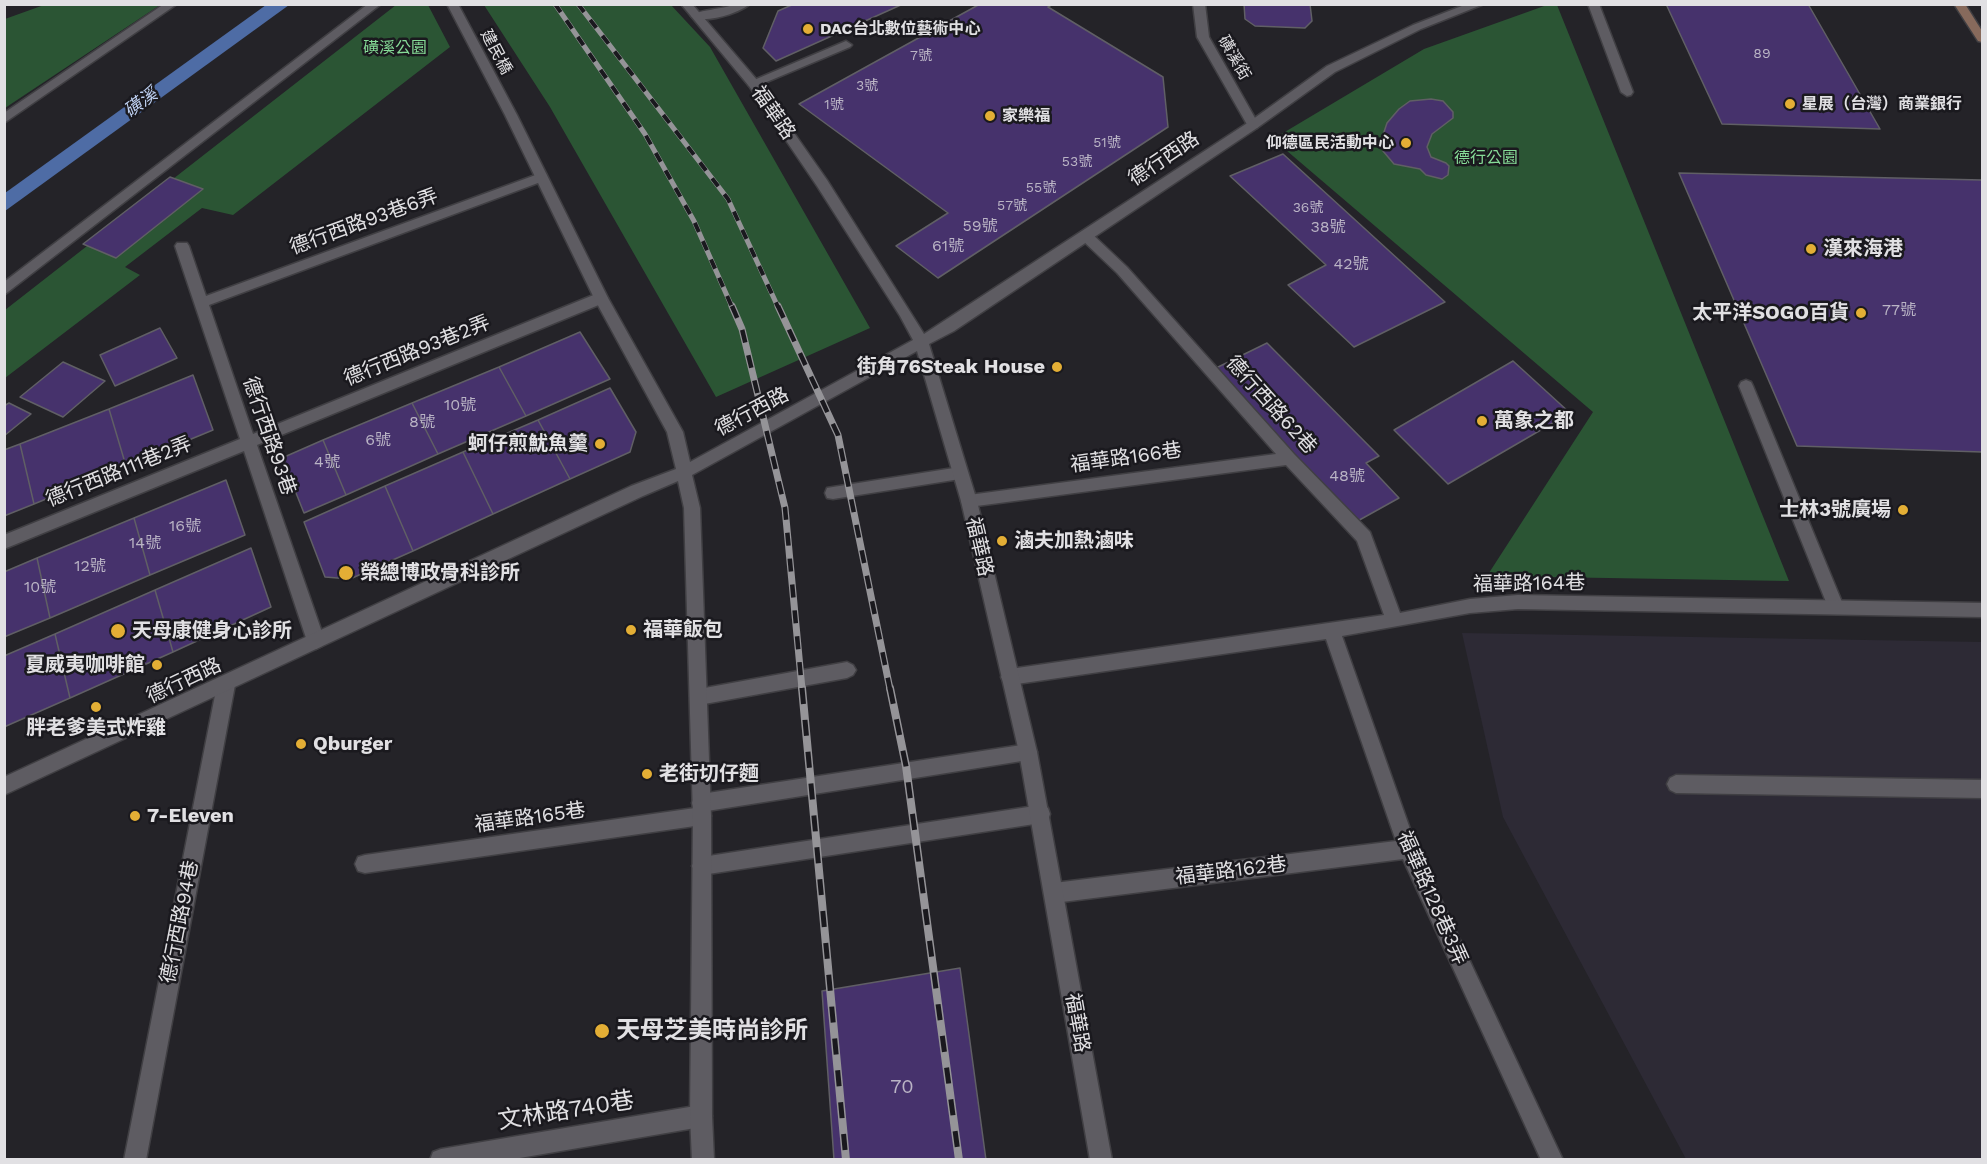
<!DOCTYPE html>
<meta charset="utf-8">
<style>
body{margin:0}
#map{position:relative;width:1987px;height:1164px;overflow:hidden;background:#242328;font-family:"Work Sans",sans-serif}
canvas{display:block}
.frame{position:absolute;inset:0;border:6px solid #e1e0e3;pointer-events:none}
</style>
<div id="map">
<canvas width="1987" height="1164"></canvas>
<div class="frame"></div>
</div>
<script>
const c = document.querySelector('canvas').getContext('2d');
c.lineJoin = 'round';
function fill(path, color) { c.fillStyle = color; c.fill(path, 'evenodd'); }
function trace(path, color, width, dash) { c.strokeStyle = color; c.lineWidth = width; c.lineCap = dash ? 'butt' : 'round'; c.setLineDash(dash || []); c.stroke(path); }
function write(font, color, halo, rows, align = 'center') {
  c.font = font + ' "Work Sans","Noto Sans TC",sans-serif'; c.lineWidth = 5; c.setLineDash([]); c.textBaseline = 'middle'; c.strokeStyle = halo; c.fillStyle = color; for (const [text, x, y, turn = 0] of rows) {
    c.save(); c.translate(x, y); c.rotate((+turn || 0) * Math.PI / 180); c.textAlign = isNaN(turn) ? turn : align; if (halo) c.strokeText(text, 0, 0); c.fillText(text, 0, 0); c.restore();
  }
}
const built = new Path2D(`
 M1462 633 1982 642V1159H1686L1503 817Z`);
const green = new Path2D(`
 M44 5V4L160 5 5 108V19Z
 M396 5H428L450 47 233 215 202 208 125 267 140 275 5 378V310Z
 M484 5H671L710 47 870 328 716 397 550 107Z
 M1547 5H1557L1789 581 1487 576 1593 412 1273 139 1424 49Z`);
const water = new Path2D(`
 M266 5H289L5 211V193Z`);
const building = new Path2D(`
 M794 4H903L776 61 763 48 778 11Z
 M980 4H1053L1048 7 1163 77 1168 127 938 278 896 246 948 213 799 104Z
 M1244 4H1310L1312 21 1305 28 1255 26 1245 19Z
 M1666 4H1808L1880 129 1722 124Z
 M1431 99 1443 101 1453 112V118L1432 134 1427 147 1431 157 1446 163 1449 166 1448 175 1442 179 1426 175 1420 169 1394 164 1383 151 1382 138 1387 123 1399 109 1410 101Z
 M1283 154 1445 302 1354 347 1288 285 1326 265 1230 176Z
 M1679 173 1982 180V452L1797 446Z
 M170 177 203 189 116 258 83 244Z
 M160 328 177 358 115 386 100 355Z
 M580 332 610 379 526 416 499 367Z
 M1267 343 1379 456 1366 463 1399 498 1354 523 1212 370Z
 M1513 361 1570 413 1448 484 1394 430Z
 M63 362 105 381 63 417 20 397Z
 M499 367 526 416 438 454 412 403Z
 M193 375 213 430 126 466 109 409Z
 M610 388 636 432 630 452 570 479 538 420Z
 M9 403 31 414 4 436V406Z
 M412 403 438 454 346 495 323 440Z
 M109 409 126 466 34 504 20 444Z
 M538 420 570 479 493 514 463 452Z
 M323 440 346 495 304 513 282 458Z
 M20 444 34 504 4 516V450Z
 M463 452 493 514 413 551 385 486Z
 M226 480 245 535 150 575 134 518Z
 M385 486 413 551 350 579 325 577 304 522Z
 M134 518 150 575 50 618 37 558Z
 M251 548 271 607 173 652 155 590Z
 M37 558 50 618 4 637V572Z
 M155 590 173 652 70 698 55 634Z
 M55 634 70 698 4 727V656Z
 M960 968 986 1160H834L822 991Z`);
const service = new Path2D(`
 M735 4H750C739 13 703 25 691 16 700 9 722 10 735 4Z
 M1588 4H1599L1633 92 1631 95 1627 96 1621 92Z
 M846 41 852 45 850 47 757 86H749L747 83Z
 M1746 380 1751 382 1753 386 1844 607 1842 612 1836 614 1830 612 1828 607 1739 386 1741 382Z
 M960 467 965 469 968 473 965 477 960 479 833 499 827 498 825 493 827 488 833 487Z
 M847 662 853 665 856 670 853 675 847 678 699 705 693 703 690 697 693 691 699 689Z
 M1028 744 1034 746 1037 752 1034 758 1028 760 701 812 694 809 692 803 694 797 701 794Z
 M1676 775 1982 780V798L1676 793 1670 790 1667 784 1670 778Z
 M1041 805 1048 808 1050 814 1048 820 1041 823 702 875 695 873 692 866 695 859 702 857Z`);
const minor = new Path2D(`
 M164 4H177L4 123V113Z
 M368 4H381L4 295V282Z
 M1193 4H1205L1209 37 1259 125 1257 128H1249L1197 37Z
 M541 173 546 174 547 177 546 180 209 305 253 434 596 294 601 293 608 298 606 302 257 445 325 641 322 646 316 649 310 646 307 641 244 451 4 549V535L240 439 175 246 177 243H187L189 246 206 296Z
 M1086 231 1091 233 1127 267 1294 454 1370 532 1400 613 1470 599 1518 595 1982 603V617L1518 609 1470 613 1342 636 1416 846 1563 1160H1541L1403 859 1054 903 1047 900 1044 893 1047 886 1054 883 1396 841 1326 639 1010 685 1004 683 1001 677 1004 671 1010 669 1384 615 1357 541 1286 465 969 507 963 506 961 501 963 496 969 495 1276 454 1117 273 1081 239 1079 236 1081 233Z
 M226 677 232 679 235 685 146 1160H124L217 685 220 679Z
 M702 807 709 810 711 816 709 822 702 825 365 873 358 871 355 864 358 857 365 855Z
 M701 1105 709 1108 712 1116 709 1124 701 1127 508 1160H430L433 1152 441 1149Z`);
const tertiary = new Path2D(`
 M447 4H458L517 115 608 298 683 432 690 462 913 340 900 316 817 186 749 86 681 4H692L757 80 827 180 924 334 1249 122 1327 66 1413 25 1467 4H1484L1421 29 1335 72 1257 128 954 331 929 344 977 501 1037 752 1112 1160H1090L1019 752 961 501 917 351 692 475 700 508 711 816 712 1116 714 1160H692L690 1116 693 816 684 508 678 481 643 496 4 795V777L631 486 676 469 667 432 594 298 505 115Z`);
const secondary = new Path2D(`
 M1954 4H1965L1982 31V42L1978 41Z`);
const railFar2 = new Path2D(`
 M555 4 645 134 694 221 732 307
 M578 4 728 199 778 307`);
const railFar1 = new Path2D(`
 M732 306 742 329 785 508 802 689
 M778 306 838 435 890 689`);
const rail = new Path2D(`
 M802 688 846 1160
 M890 688 906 766 959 1160`);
const markers = [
 [808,29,6,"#e3ae35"],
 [1790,104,6,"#e3ae35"],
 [990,116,6,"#e3ae35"],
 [1406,143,6,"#e3ae35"],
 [1811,249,6,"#e3ae35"],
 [1861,313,6,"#e3ae35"],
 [1057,367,6,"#e3ae35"],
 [1482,421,6,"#e3ae35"],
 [600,444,6,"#e3ae35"],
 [1903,510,6,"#e3ae35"],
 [1002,541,6,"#e3ae35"],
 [346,573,8,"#e3ae35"],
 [631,630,6,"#e3ae35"],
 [118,631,8,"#e3ae35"],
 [157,665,6,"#e3ae35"],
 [96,707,6,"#e3ae35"],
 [301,744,6,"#e3ae35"],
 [647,774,6,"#e3ae35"],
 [135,816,6,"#e3ae35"],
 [602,1031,8,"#e3ae35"]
];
const farNumbernames = [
 ["89",1762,54],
 ["7號",921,56],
 ["3號",867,86],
 ["1號",834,105],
 ["51號",1107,143],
 ["53號",1077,162],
 ["55號",1041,188],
 ["57號",1012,206],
 ["36號",1308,208]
];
const farPoinames = [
 ["DAC台北數位藝術中心",820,29],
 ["星展（台灣）商業銀行",1802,104],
 ["家樂福",1002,116],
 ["仰德區民活動中心",1394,143,"right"]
];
const farParknames = [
 ["磺溪公園",395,48],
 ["德行公園",1486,158]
];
const farStreetnames = [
 ["建民橋",496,52,62],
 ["磺溪街",1234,58,60]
];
const numberNames = [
 ["59號",980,226],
 ["38號",1328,227],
 ["61號",948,246],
 ["42號",1351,264],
 ["77號",1899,310],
 ["10號",460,405],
 ["8號",422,422],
 ["6號",378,440],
 ["4號",327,462],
 ["48號",1347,476],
 ["16號",185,526],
 ["14號",145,543],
 ["12號",90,566],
 ["10號",40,587]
];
const farWaternames = [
 ["磺溪",141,103,-36]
];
const streetNames = [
 ["福華路",773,113,55],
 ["德行西路",1164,159,-34],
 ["德行西路93巷6弄",364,222,-20],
 ["德行西路93巷2弄",417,351,-22],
 ["德行西路62巷",1271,405,48],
 ["德行西路",752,412,-28],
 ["德行西路93巷",269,436,71],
 ["福華路166巷",1126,458,-8],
 ["德行西路111巷2弄",119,472,-22],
 ["福華路",979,547,77],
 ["福華路164巷",1529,584,-1],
 ["德行西路",184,681,-25],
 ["福華路165巷",530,818,-8],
 ["福華路162巷",1231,871,-7],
 ["福華路128巷3弄",1432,898,66],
 ["德行西路94巷",180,922,-79],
 ["福華路",1077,1023,80]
];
const poiNames = [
 ["漢來海港",1823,249],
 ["太平洋SOGO百貨",1849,313,"right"],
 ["街角76Steak House",1045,367,"right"],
 ["萬象之都",1494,421],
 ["蚵仔煎魷魚羹",588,444,"right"],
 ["士林3號廣場",1891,510,"right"],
 ["滷夫加熱滷味",1014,541],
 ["榮總博政骨科診所",360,573],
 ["福華飯包",643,630],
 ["天母康健身心診所",132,631],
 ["夏威夷咖啡館",145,665,"right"],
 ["胖老爹美式炸雞",96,728,"center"],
 ["Qburger",313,744],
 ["老街切仔麵",659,774],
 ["7-Eleven",147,816]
];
const nearNumbernames = [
 ["70",902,1087]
];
const nearPoinames = [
 ["天母芝美時尚診所",616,1031]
];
const nearStreetnames = [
 ["文林路740巷",566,1111,-9]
];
fill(built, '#2d2a35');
fill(green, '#2b5534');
fill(water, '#4e6ca5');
fill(building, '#46326c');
trace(building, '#605f65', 1.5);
trace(service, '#403f43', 3);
trace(minor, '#403f43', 3);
trace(tertiary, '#403f43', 3);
trace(secondary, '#403f43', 3);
fill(service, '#5e5c62');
fill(minor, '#5e5c62');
fill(tertiary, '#5e5c62');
fill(secondary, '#876a5c');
trace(railFar2, '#959498', 5);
trace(railFar1, '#959498', 7);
trace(rail, '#959498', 8);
trace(railFar2, '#1a191e', 4, [10]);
trace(railFar1, '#1a191e', 4.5, [13]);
trace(rail, '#1a191e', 5, [16]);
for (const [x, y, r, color] of markers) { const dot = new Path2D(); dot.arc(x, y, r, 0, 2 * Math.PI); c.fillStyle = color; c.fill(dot); trace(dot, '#1a191e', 2); }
write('14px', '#bab4c5', null, farNumbernames);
write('bold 16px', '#e1e0e3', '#1a191e', farPoinames, 'left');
write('16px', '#86db97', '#1a191e', farParknames);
write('16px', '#e1e0e3', '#1a191e', farStreetnames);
write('16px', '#bab4c5', null, numberNames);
write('italic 18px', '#bed0f1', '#1a191e', farWaternames);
write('20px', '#e1e0e3', '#1a191e', streetNames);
write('bold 20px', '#e1e0e3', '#1a191e', poiNames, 'left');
write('20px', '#bab4c5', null, nearNumbernames);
write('bold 24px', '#e1e0e3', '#1a191e', nearPoinames, 'left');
write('24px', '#e1e0e3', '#1a191e', nearStreetnames);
</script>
